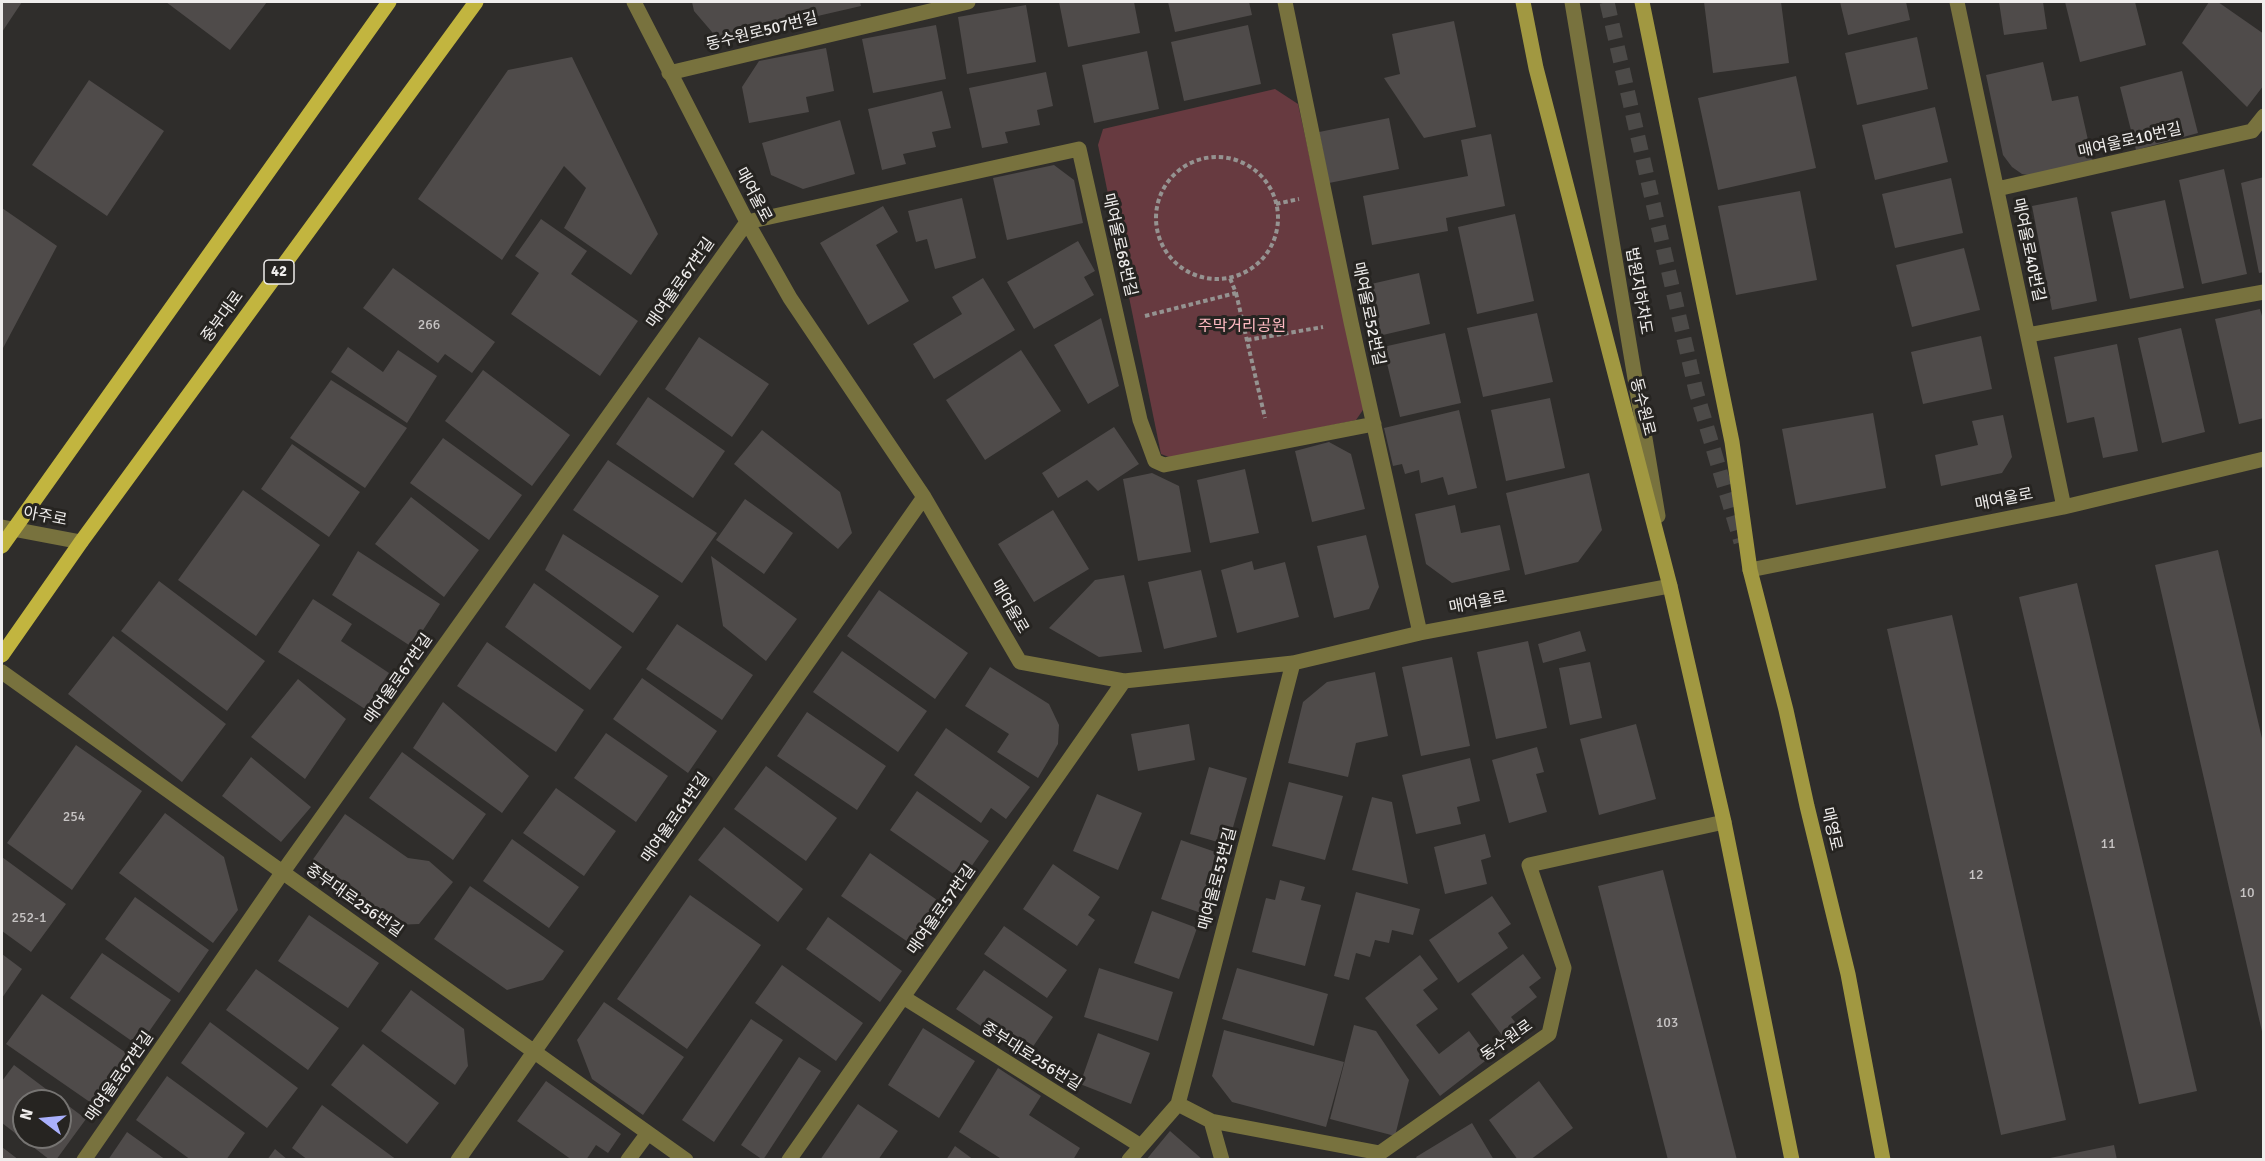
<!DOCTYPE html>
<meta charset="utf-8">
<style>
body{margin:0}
#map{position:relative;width:2265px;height:1161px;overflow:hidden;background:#2f2d2b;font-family:Signika,sans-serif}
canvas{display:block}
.frame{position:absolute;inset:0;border:3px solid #efedec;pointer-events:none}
.north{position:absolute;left:12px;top:1089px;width:60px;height:60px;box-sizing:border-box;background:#262421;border:2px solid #767472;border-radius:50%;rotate:286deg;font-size:16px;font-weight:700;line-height:24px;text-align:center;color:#efedec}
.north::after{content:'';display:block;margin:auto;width:21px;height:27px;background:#a9b0fc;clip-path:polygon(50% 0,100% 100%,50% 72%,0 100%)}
</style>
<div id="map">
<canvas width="2265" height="1161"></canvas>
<div class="frame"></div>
<div class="north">N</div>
</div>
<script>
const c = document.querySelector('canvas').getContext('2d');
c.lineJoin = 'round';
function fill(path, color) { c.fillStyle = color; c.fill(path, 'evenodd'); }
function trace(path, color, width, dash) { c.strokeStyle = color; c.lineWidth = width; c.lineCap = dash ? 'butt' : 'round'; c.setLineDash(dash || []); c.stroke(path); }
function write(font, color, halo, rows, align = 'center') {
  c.font = font + ' Signika,"Noto Sans KR",sans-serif'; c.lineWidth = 6; c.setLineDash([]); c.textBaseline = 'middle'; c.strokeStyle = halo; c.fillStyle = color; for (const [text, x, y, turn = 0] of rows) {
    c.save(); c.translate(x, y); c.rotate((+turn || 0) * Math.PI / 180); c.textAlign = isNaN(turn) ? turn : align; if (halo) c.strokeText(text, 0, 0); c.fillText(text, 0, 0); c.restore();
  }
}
const green = new Path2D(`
 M1275 89 1298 104 1365 407 1356 420 1174 459 1161 454 1098 145 1103 129Z`);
const building = new Path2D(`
 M2 2H22L2 32Z
 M166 2H267L230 50Z
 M692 2H860L861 6 718 39 694 11Z
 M1059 2H1134L1140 33 1068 47Z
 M1168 2H1249L1252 15 1175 32Z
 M1704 2H1781L1789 63 1713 73Z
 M1840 2H1906L1910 20 1848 35Z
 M1999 2H2043L2047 29 2004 35Z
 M2065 2H2135L2146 45 2080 62Z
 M2209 2H2218L2264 34V85L2247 107 2182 43Z
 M1026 5 1036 62 967 74 958 17Z
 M1454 21 1476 127 1424 138 1384 78 1400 74 1392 34Z
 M936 25 946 79 873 93 862 39Z
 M1248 25 1261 84 1184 101 1171 42Z
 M1917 37 1928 89 1857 105 1845 53Z
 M826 48 834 91 806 97 809 112 749 123 742 87 759 61Z
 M1147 51 1159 109 1094 123 1082 65Z
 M572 57 658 234 631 275 564 228 586 188 564 166 502 260 418 199 508 70Z
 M2043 62 2052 101 2078 96 2093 162 2034 176 2022 174 2012 167 2003 155 1986 75Z
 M2182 71 2198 133 2136 150 2120 87Z
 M1046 72 1053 106 1037 110 1040 125 1005 132 1008 143 982 148 969 88Z
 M1796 76 1816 168 1718 190 1698 98Z
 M89 80 164 131 107 216 32 165Z
 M942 91 951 128 932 132 936 147 903 154 906 164 882 170 868 109Z
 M1935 107 1948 162 1875 180 1862 125Z
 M1389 118 1399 169 1329 183 1319 132Z
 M840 120 855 174 803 189 771 175 762 143Z
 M1491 134 1505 206 1446 218 1448 231 1372 245 1363 196 1468 176 1461 140Z
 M1054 165 1074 180 1083 223 1007 240 993 178Z
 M2224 169 2247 274 2202 284 2179 180Z
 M2264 177V272L2259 273 2241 183Z
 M1951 178 1963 233 1895 248 1882 194Z
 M1800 191 1817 280 1736 295 1718 206Z
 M2077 197 2097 301 2052 310 2032 206Z
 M962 198 976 258 935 269 927 239 916 242 908 211Z
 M2165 200 2184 288 2130 299 2111 212Z
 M883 206 898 232 876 245 909 301 868 325 820 243Z
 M2 208 57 246 2 350Z
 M1515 214 1534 301 1477 314 1458 227Z
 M541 219 587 251 571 274 638 321 600 376 511 314 539 273 515 256Z
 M1078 241 1095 271 1084 277 1094 295 1034 329 1007 282Z
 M1964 248 1980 310 1912 327 1896 265Z
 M393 268 495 342 472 373 445 354 438 363 363 308Z
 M1419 273 1430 324 1370 338 1358 287Z
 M983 278 1015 330 934 379 913 344 962 314 952 297Z
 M2260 309 2264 323V418L2239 424 2215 319Z
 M1537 313 1553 382 1483 397 1467 328Z
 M1101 318 1119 386 1088 404 1054 345Z
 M2181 328 2205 432 2162 443 2138 338Z
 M1445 333 1461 403 1400 417 1383 347Z
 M1981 336 1992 389 1923 404 1911 352Z
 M699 337 769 384 732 437 665 389Z
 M2117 344 2138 451 2103 458 2094 417 2067 423 2054 357Z
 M348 347 383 372 398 350 437 376 407 423 331 372Z
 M1021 350 1061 411 985 460 946 400Z
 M483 370 570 435 532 486 445 421Z
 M331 380 407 428 365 488 290 438Z
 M648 397 725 451 693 498 616 444Z
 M1550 398 1565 468 1506 481 1491 410Z
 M1459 410 1477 488 1448 495 1443 477 1421 483 1419 470 1405 474 1402 464 1393 466 1384 428Z
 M1873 413 1886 488 1796 505 1782 429Z
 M2003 415 2012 457 2002 473 1941 486 1935 455 1978 445 1972 421Z
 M1114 427 1139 464 1098 491 1087 480 1058 498 1042 473Z
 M762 430 840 492 852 533 838 549 734 464Z
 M443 438 522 495 489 540 410 483Z
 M1329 442 1351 454 1365 509 1312 522 1295 451Z
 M292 444 360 492 329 537 261 489Z
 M608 460 717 533 682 583 573 510Z
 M1245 469 1259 533 1210 543 1197 480Z
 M1152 473 1179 486 1191 552 1138 561 1123 479Z
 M1589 473 1602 530 1578 562 1525 575 1506 493Z
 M243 490 320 545 256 636 178 580Z
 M411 497 479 550 444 597 375 544Z
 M745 499 793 533 764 574 716 540Z
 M1455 505 1461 533 1500 525 1510 570 1452 583 1426 564 1415 514Z
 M1053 510 1089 569 1034 602 998 544Z
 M563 534 659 596 633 633 545 570Z
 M1366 535 1379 587 1369 609 1334 618 1317 546Z
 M2218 550 2264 747 2263 1036 2155 565Z
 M358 551 440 604 412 647 332 595Z
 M711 556 797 619 766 661 723 626Z
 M1252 561 1254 570 1285 562 1299 617 1237 633 1221 570Z
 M1201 570 1217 637 1164 649 1148 582Z
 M1124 575 1142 652 1099 657 1049 628 1095 580Z
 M159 581 265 661 227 711 121 631Z
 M534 583 622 647 590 690 505 627Z
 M2077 583 2197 1091 2139 1104 2019 597Z
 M879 590 968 653 935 699 847 636Z
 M313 599 352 624 341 641 389 673 365 709 278 652Z
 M1952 615 2066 1120 2001 1135 1887 629Z
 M677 624 753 675 722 720 646 669Z
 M1580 631 1586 651 1543 663 1538 644Z
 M113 636 226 724 182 782 68 694Z
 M1528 641 1547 728 1496 739 1477 652Z
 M487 642 584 710 556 752 457 686Z
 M842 651 927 711 898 752 813 692Z
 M1452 657 1470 746 1421 756 1402 667Z
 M1590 662 1602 718 1570 725 1559 668Z
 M990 667 1049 704 1059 725 1058 744 1038 778 997 752 1009 734 965 706Z
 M1375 672 1388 736 1356 743 1348 777 1288 763 1303 702 1327 682Z
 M642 678 717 731 688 773 613 719Z
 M298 679 346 719 305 779 251 737Z
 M443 702 529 776 502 813 413 748Z
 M807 712 886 766 857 810 777 756Z
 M1189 724 1195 760 1138 771 1131 734Z
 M1636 724 1656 799 1599 815 1580 739Z
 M946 728 1030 787 1006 819 991 808 981 823 914 775Z
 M606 733 668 776 636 822 574 778Z
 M76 745 142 791 72 890 7 843Z
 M1537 747 1544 772 1536 774 1547 812 1509 823 1492 760Z
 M402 752 486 814 453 860 369 798Z
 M251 757 311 807 281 842 222 796Z
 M1470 758 1480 801 1457 807 1461 824 1416 834 1402 775Z
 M766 766 837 818 806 861 734 809Z
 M1209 767 1247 778 1228 845 1190 834Z
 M1289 782 1343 796 1325 860 1272 846Z
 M556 788 616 831 584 876 523 833Z
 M917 791 989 841 962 880 890 830Z
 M1097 794 1142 813 1118 870 1073 851Z
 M1372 797 1392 802 1408 884 1352 870Z
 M165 813 224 857 238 910 213 943 119 873Z
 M345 814 408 858 429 861 453 882 419 924 395 925 309 865Z
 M724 827 803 889 778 922 698 860Z
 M1485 834 1491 857 1481 860 1487 884 1445 894 1434 847Z
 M512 839 579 887 549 928 483 881Z
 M1181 840 1224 855 1204 914 1161 899Z
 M870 853 937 900 908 942 841 896Z
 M2 857 66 904 31 952 2 931Z
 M1053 864 1100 897 1088 915 1095 920 1077 946 1023 909Z
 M1663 870 1737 1160H1668L1598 886Z
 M1280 880 1305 887 1301 900 1321 905 1305 966 1252 952 1266 898 1275 900Z
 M470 886 564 951 543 980 507 990 434 939Z
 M1356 892 1420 909 1413 935 1392 930 1389 943 1375 940 1370 957 1356 953 1349 980 1334 976Z
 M690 895 761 945 687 1049 617 999Z
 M1492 896 1511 924 1498 933 1508 948 1458 983 1429 940Z
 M135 897 209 950 179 993 105 939Z
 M1152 911 1197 928 1179 979 1134 963Z
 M309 915 379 963 348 1008 278 961Z
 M828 917 902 971 880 1002 806 949Z
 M1004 926 1067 970 1047 998 984 954Z
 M102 953 171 1000 139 1046 70 998Z
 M2 954 22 969 2 998Z
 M1523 954 1541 978 1529 987 1537 997 1511 1017 1519 1027 1504 1038 1471 994Z
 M1420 955 1438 979 1423 990 1438 1009 1416 1025 1439 1054 1469 1031 1489 1058 1440 1096 1365 998Z
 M782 965 863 1023 836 1061 755 1003Z
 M1099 968 1173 992 1158 1041 1084 1017Z
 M1237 968 1328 994 1314 1046 1222 1019Z
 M256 969 339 1028 308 1070 226 1010Z
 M984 970 1053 1017 1026 1057 956 1009Z
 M411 990 464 1029 468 1066 455 1085 381 1031Z
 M42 994 132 1057 97 1107 6 1044Z
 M604 1002 684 1057 643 1115 592 1079 577 1040Z
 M751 1019 783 1040 714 1142 682 1120Z
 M210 1022 298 1088 267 1128 181 1063Z
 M1354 1025 1376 1031 1409 1080 1395 1136 1330 1119Z
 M923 1028 975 1061 939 1118 888 1085Z
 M1224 1030 1344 1062 1326 1127 1232 1102 1212 1076Z
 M1098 1033 1150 1053 1131 1104 1080 1084Z
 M363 1044 439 1103 407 1144 331 1085Z
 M799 1057 821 1071 763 1160 741 1145Z
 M14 1065 86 1119 56 1160H50L2 1123V1081ZM24 1101H60V1137H24Z
 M998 1068 1041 1096 1029 1115 1080 1148 1073 1160H1003L959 1132Z
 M167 1076 245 1133 226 1160H191L136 1120Z
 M546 1081 621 1134 608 1153 596 1145 586 1160H572L517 1121Z
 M1539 1081 1573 1128 1530 1160H1518L1489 1120Z
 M858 1104 898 1131 878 1160H820Z
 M322 1105 397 1160H308L292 1148Z
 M1472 1123 1494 1160H1418L1416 1157Z
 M1170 1131 1203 1160H1146Z
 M127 1132 166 1160H108Z
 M2114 1145 2117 1160H2050V1158Z
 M955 1146 974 1160H946Z
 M2 1147 19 1160H2Z
 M275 1149 288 1160H267Z`);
const secondaryTunnel = new Path2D(`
 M1607 2 1696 391 1741 542`);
const path = new Path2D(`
 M1156 218a61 61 0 1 1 122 0a61 61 0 1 1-122 0Z
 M1276 204 1299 199
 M1236 293 1265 418
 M1145 316 1236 293 1230 278
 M1247 340 1323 327`);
const minor = new Path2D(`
 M634 2 747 222 790 298 924 497 1020 662 1124 681 1293 663 1420 633 1670 586
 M1285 2 1351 322 1420 633
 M1957 2 2064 507
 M669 73 968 2
 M1997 189 2252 131 2264 116
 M2028 335 2264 292
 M1750 570 2064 507 2264 459
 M2 672 686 1160
 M903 997 1141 1146
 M1178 1104 1211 1121 1380 1153 1549 1034 1564 968 1529 865 1724 822
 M1211 1121 1222 1160
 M84 1160 282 873 747 222 1079 149 1140 420 1155 461 1164 465 1374 424
 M458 1160 924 497
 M628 1160 648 1133
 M789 1160 1124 681
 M1129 1160 1178 1104 1293 663`);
const tertiary = new Path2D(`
 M1572 2 1658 516
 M2 527 81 542`);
const secondary = new Path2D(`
 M1523 2 1536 68 1670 586 1724 822 1792 1160
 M1642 2 1732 442 1750 570 1786 710 1807 806 1848 974 1883 1160`);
const primary = new Path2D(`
 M2 546 389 2
 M2 655 81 542 476 2`);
const numberNames = [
 ["266",429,325],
 ["254",74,817],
 ["11",2108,844],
 ["12",1976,875],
 ["10",2247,893],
 ["252-1",29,918],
 ["103",1667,1023]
];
const shields = [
 [279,272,30]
];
const shieldNames = [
 ["42",279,272]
];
const streetNames = [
 ["동수원로507번길",762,32,-14],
 ["매여울로10번길",2130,141,-13],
 ["매여울로",753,195,62],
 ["매여울로68번길",1119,245,77],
 ["매여울로40번길",2028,250,78],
 ["매여울로67번길",681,283,-55],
 ["법원지하차도",1638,291,80],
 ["매여울로52번길",1368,314,78],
 ["중부대로",223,317,-54],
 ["동수원로",1642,407,76],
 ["매여울로",2004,500,-11],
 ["아주로",45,517,11],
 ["매여울로",1478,603,-11],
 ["매여울로",1009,607,60],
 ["매여울로67번길",399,679,-55],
 ["매여울로61번길",676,818,-55],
 ["매영로",1831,829,77],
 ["매여울로53번길",1218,879,-75],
 ["중부대로256번길",354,901,35],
 ["매여울로57번길",942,910,-55],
 ["동수원로",1507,1041,-35],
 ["중부대로256번길",1031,1057,32],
 ["매여울로67번길",120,1077,-55]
];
const parkNames = [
 ["주막거리공원",1242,327]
];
fill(green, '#673a40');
fill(building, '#4f4b4a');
trace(secondaryTunnel, '#4c4a48', 15, [15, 8]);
trace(path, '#959391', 4, [4.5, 3]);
trace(minor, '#78723e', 15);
trace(tertiary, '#78723e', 15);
trace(secondary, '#a19841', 15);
trace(primary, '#c2b53f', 15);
write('14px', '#c7c4c4', null, numberNames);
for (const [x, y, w] of shields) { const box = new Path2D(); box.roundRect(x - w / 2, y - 12, w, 24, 4.5); c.fillStyle = '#262421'; c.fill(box); trace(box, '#efedec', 1.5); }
write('bold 15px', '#efedec', null, shieldNames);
write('16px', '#efedec', '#262421', streetNames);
write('16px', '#fdb9c1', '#262421', parkNames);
</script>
